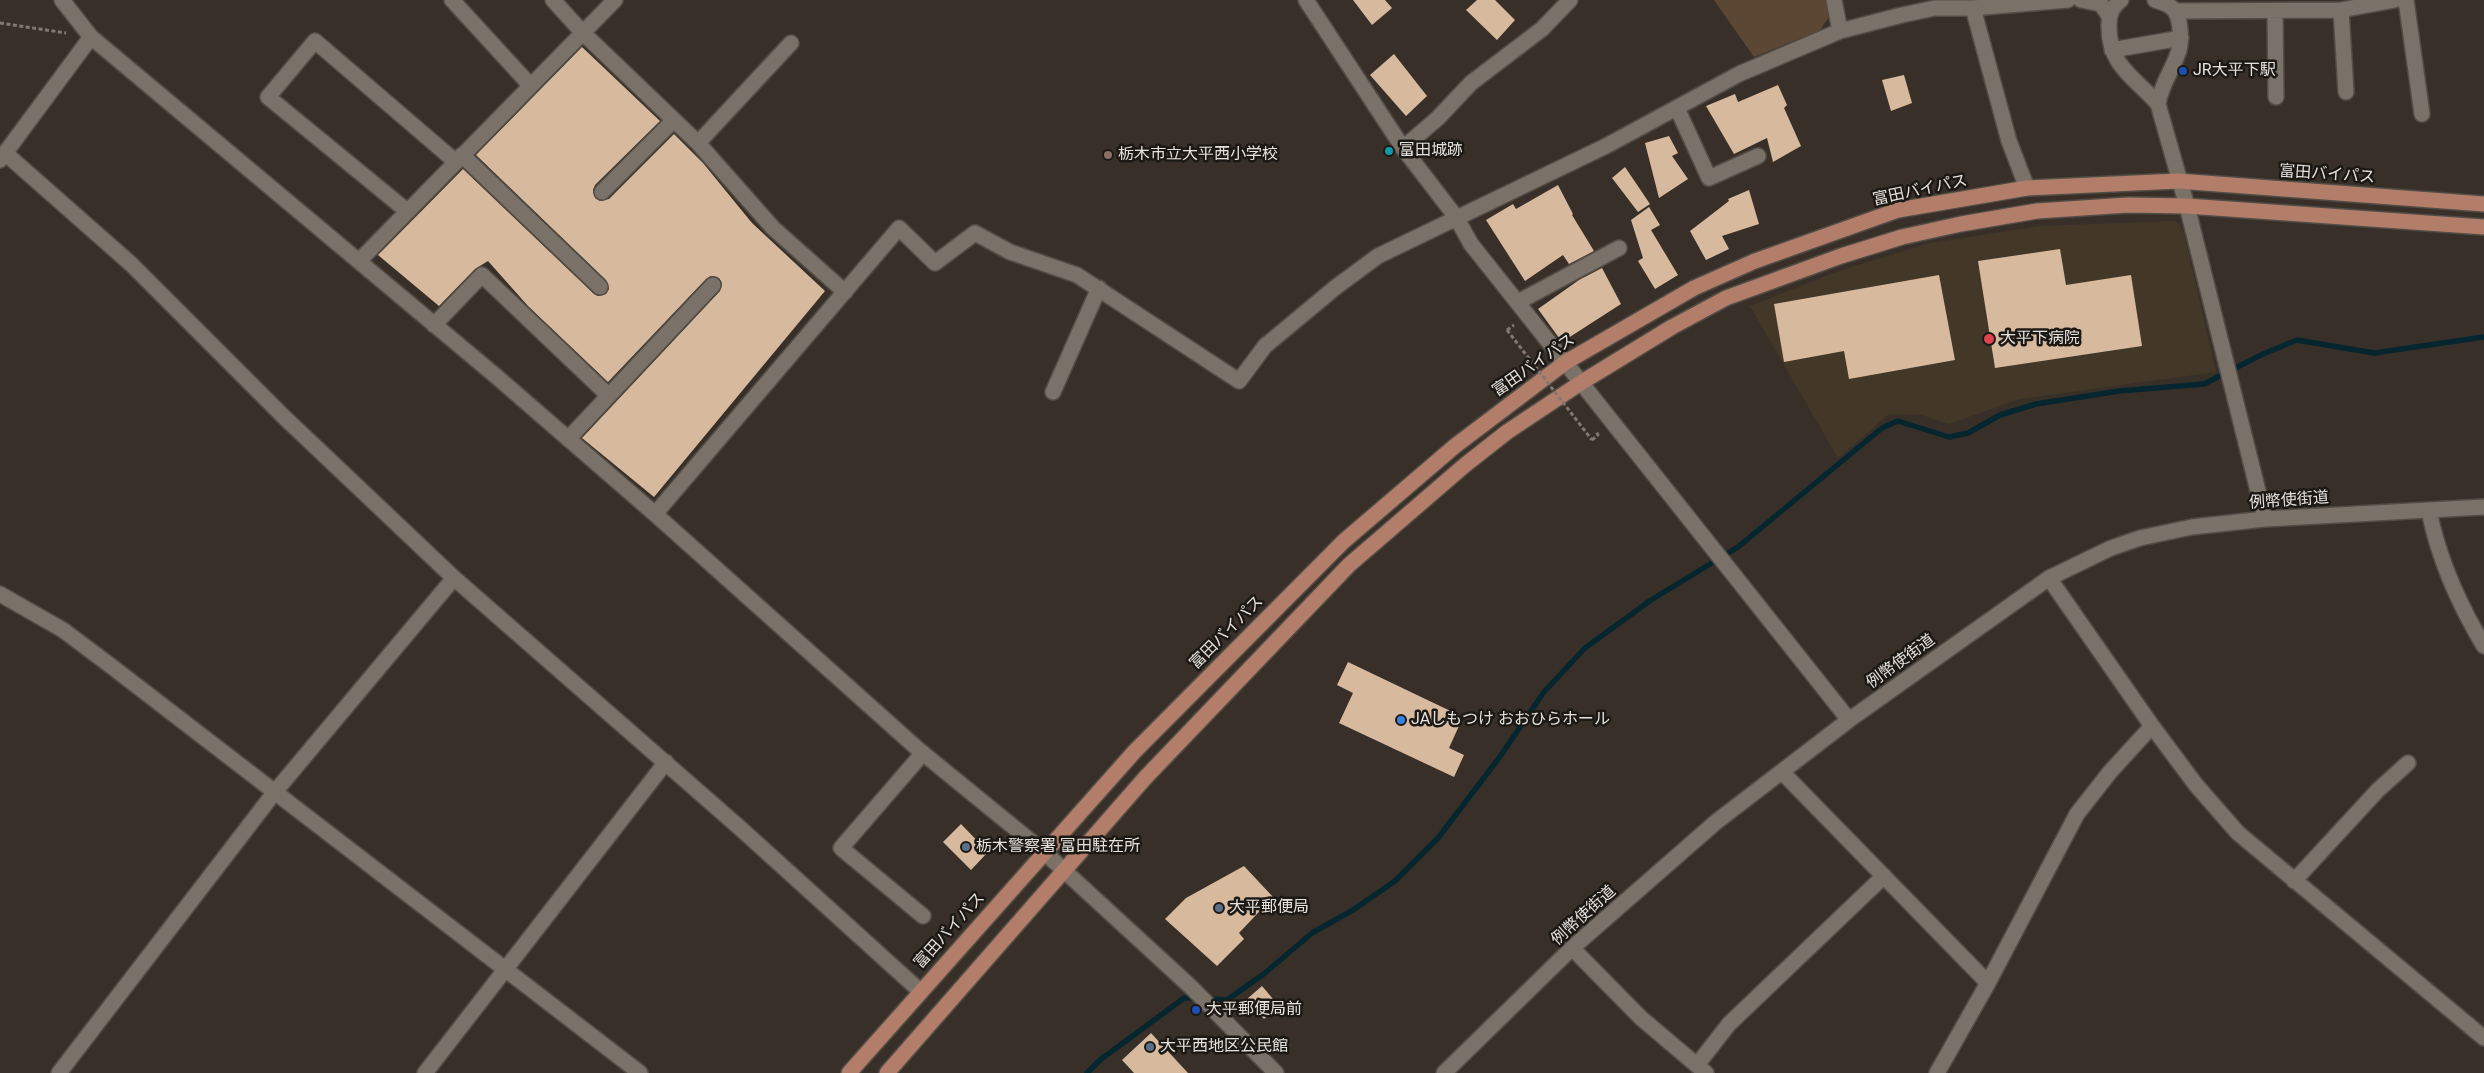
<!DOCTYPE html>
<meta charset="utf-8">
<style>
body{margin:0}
canvas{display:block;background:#383028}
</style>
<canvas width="2484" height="1073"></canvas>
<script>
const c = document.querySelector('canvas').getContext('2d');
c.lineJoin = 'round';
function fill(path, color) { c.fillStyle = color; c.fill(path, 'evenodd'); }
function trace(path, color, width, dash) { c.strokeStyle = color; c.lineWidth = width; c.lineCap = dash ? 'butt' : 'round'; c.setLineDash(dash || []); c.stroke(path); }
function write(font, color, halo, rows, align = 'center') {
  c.font = font + ' Roboto,"Noto Sans JP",sans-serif'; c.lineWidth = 5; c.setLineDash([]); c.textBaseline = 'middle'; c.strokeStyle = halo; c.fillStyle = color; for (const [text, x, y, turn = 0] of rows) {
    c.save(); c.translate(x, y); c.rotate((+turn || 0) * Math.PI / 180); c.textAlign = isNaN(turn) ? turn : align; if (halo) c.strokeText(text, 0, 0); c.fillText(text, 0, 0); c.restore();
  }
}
const medical = new Path2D(`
 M2176 221 2183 230 2216 372 2019 399 1949 424 1922 415 1889 414 1838 458 1750 306 1839 271 1930 243 2042 226Z`);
const green = new Path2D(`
 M1714 0H1828L1831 14 1820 30 1754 57Z`);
const stream = new Path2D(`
 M1206 999 1227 1000 1265 973 1312 933 1353 910 1395 881 1438 838 1499 758 1544 692 1585 648 1651 600 1738 547 1882 428 1898 421 1949 437 1968 433 2000 415 2036 404 2119 391 2204 384 2263 354 2297 340 2374 353 2484 337
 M1087 1073 1100 1060 1184 998H1197`);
const building = new Path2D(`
 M1353 0H1385L1392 8 1372 25Z
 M1477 0H1495L1515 20 1497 40 1466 10Z
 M582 47 660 121 595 185 593 190 595 198 600 201 609 199 674 134 703 163 752 223 825 291 654 497 582 438 720 291 722 283 719 278 711 276 706 279 608 382 528 306 488 261 475 269 439 306 378 255 463 169 594 294 598 296 606 294 609 289 606 280 476 155Z
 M1394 54 1427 96 1406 116 1370 75Z
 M1904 75 1912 103 1891 111 1882 80Z
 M1778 85 1787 105 1784 108 1801 146 1773 162 1767 138 1734 154 1706 106 1735 94 1738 102Z
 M1669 136 1678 153 1672 156 1688 179 1659 198 1645 143Z
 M1625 167 1650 204 1638 212 1612 178Z
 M1558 185 1573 214 1572 215 1594 251 1569 264 1563 255 1525 281 1486 220 1513 204 1516 209Z
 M1749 190 1759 224 1722 236 1729 249 1706 260 1690 231 1729 201 1728 199Z
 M1649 207 1660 225 1651 230 1678 275 1655 289 1638 261 1643 258 1631 220Z
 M2060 249 2066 285 2131 275 2142 346 1995 368 1978 261Z
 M1602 268 1621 304 1562 342 1538 309 1579 280Z
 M1939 275 1955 360 1849 379 1844 351 1784 362 1774 304Z
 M1348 662 1463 717 1449 748 1464 755 1454 777 1339 723 1353 693 1337 685Z
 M961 824 988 852 971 870 943 842Z
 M1244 866 1273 897 1239 933 1244 939 1217 966 1165 919 1186 898Z
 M1262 986 1279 1006 1264 1019 1247 999Z
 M1151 1033 1188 1073H1134L1122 1060Z`);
const path = new Path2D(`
 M0 23 66 33
 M1507 330 1514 325
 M1592 440 1598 435 1596 431`);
const minor = new Path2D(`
 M62 0 91 37 497 377 655 514 919 750 1044 852 1192 988 1276 1073
 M452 0 530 85
 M553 0 582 32 698 143 773 228 845 292
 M1306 0 1403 148 1456 217 1471 244 1849 720
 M1834 0 1840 31
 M2081 0 2101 4 2109 16
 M2121 0C2111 8 2109 15 2109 27 2109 67 2136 78 2158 104
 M2155 0C2162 2 2171 5 2175 11 2181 20 2182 44 2178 53 2172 71 2161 85 2158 104L2187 206 2265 519
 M2406 0 2422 114
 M1973 8 2009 141 2027 188
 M2341 10 2346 92
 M2176 11 2341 10 2395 0
 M2275 11 2276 97
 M2112 50 2181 38
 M1677 108 1709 178 1758 156
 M698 143 791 43
 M1403 148 1438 118 1471 83 1542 29 1570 0
 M5 153 131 264 284 417 454 578 740 828 920 991
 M462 155 600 287
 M0 160 91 37
 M602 192 674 120
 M407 211 268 97 315 41 456 162
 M359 261 615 0
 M1518 302 1619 248
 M434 325 482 275 608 395
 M1053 392 1099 288
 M568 439 713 285
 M2429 511C2439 560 2458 603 2484 646
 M655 514 899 228 935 263 975 233 1010 252 1077 275 1239 381 1265 346 1336 287 1378 256 1606 146 1739 74 1840 31 1902 15 1935 8H1973L2068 0
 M2049 578 2152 726 2196 785 2238 833 2484 1038
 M0 594 63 630 111 666 640 1073
 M923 753 841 848 923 916
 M1782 772 1988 983
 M2294 881 2378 790 2408 763
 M1572 948 1641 1018 1706 1073
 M1697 1065 1729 1024 1884 876
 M59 1073 274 793 454 578
 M425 1073 666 762
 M1444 1073 1572 948 1716 822 1849 720 2049 578 2111 548 2140 538 2192 527 2265 519 2484 507
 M1937 1073 1988 983 2077 814 2110 772 2152 726`);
const major = new Path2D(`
 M849 1073 1135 751 1344 541 1455 446 1566 362 1694 288 1755 261 1898 210 2027 188 2178 181 2484 204
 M887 1073 1145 778 1349 565 1465 465 1507 432 1582 382 1672 327 1726 298 1841 256 1902 237 1961 224 2037 211 2128 205 2187 206 2484 227`);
const pathBridge = new Path2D(`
 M1507 330 1592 440`);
const markers = [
 [2183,71,5,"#1a4fb4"],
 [1389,151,5,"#0f9aa8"],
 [1108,155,5,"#8d6e63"],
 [1989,339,6,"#e0444e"],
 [1401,720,5,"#3f7fe0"],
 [966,847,5,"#5c6f8a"],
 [1219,908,5,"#5c6f8a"],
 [1196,1010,5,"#1a4fb4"],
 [1150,1047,5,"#5c6f8a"]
];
const poiNames = [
 ["JR大平下駅",2193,71],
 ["富田城跡",1399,151],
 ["栃木市立大平西小学校",1118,155],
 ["大平下病院",2000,339],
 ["JAしもつけ おおひらホール",1411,720],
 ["栃木警察署 富田駐在所",976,847],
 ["大平郵便局",1229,908],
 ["大平郵便局前",1206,1010],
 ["大平西地区公民館",1160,1047]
];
const streetNames = [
 ["富田バイパス",2327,175,4],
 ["富田バイパス",1920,191,-12],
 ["富田バイパス",1534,366,-35],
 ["例幣使街道",2289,501,-4],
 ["富田バイパス",1227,633,-45],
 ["例幣使街道",1901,662,-36],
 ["例幣使街道",1584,916,-42],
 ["富田バイパス",950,931,-48]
];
fill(medical, '#433728');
fill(green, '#5b4734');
trace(stream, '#05252f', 5.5);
fill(building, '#d7b99d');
trace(minor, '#524c46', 18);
trace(major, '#524c46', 18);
trace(path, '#807973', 3, [4, 2.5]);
trace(minor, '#7a7168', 15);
trace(major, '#b27d69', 15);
trace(pathBridge, '#807973', 3, [4, 2.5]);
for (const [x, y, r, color] of markers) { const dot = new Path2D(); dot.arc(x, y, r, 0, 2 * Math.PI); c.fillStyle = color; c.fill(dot); trace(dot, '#1c1915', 2); }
write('16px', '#e5e0db', '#1c1915', poiNames, 'left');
write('16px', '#e5e0db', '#1c1915', streetNames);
</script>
